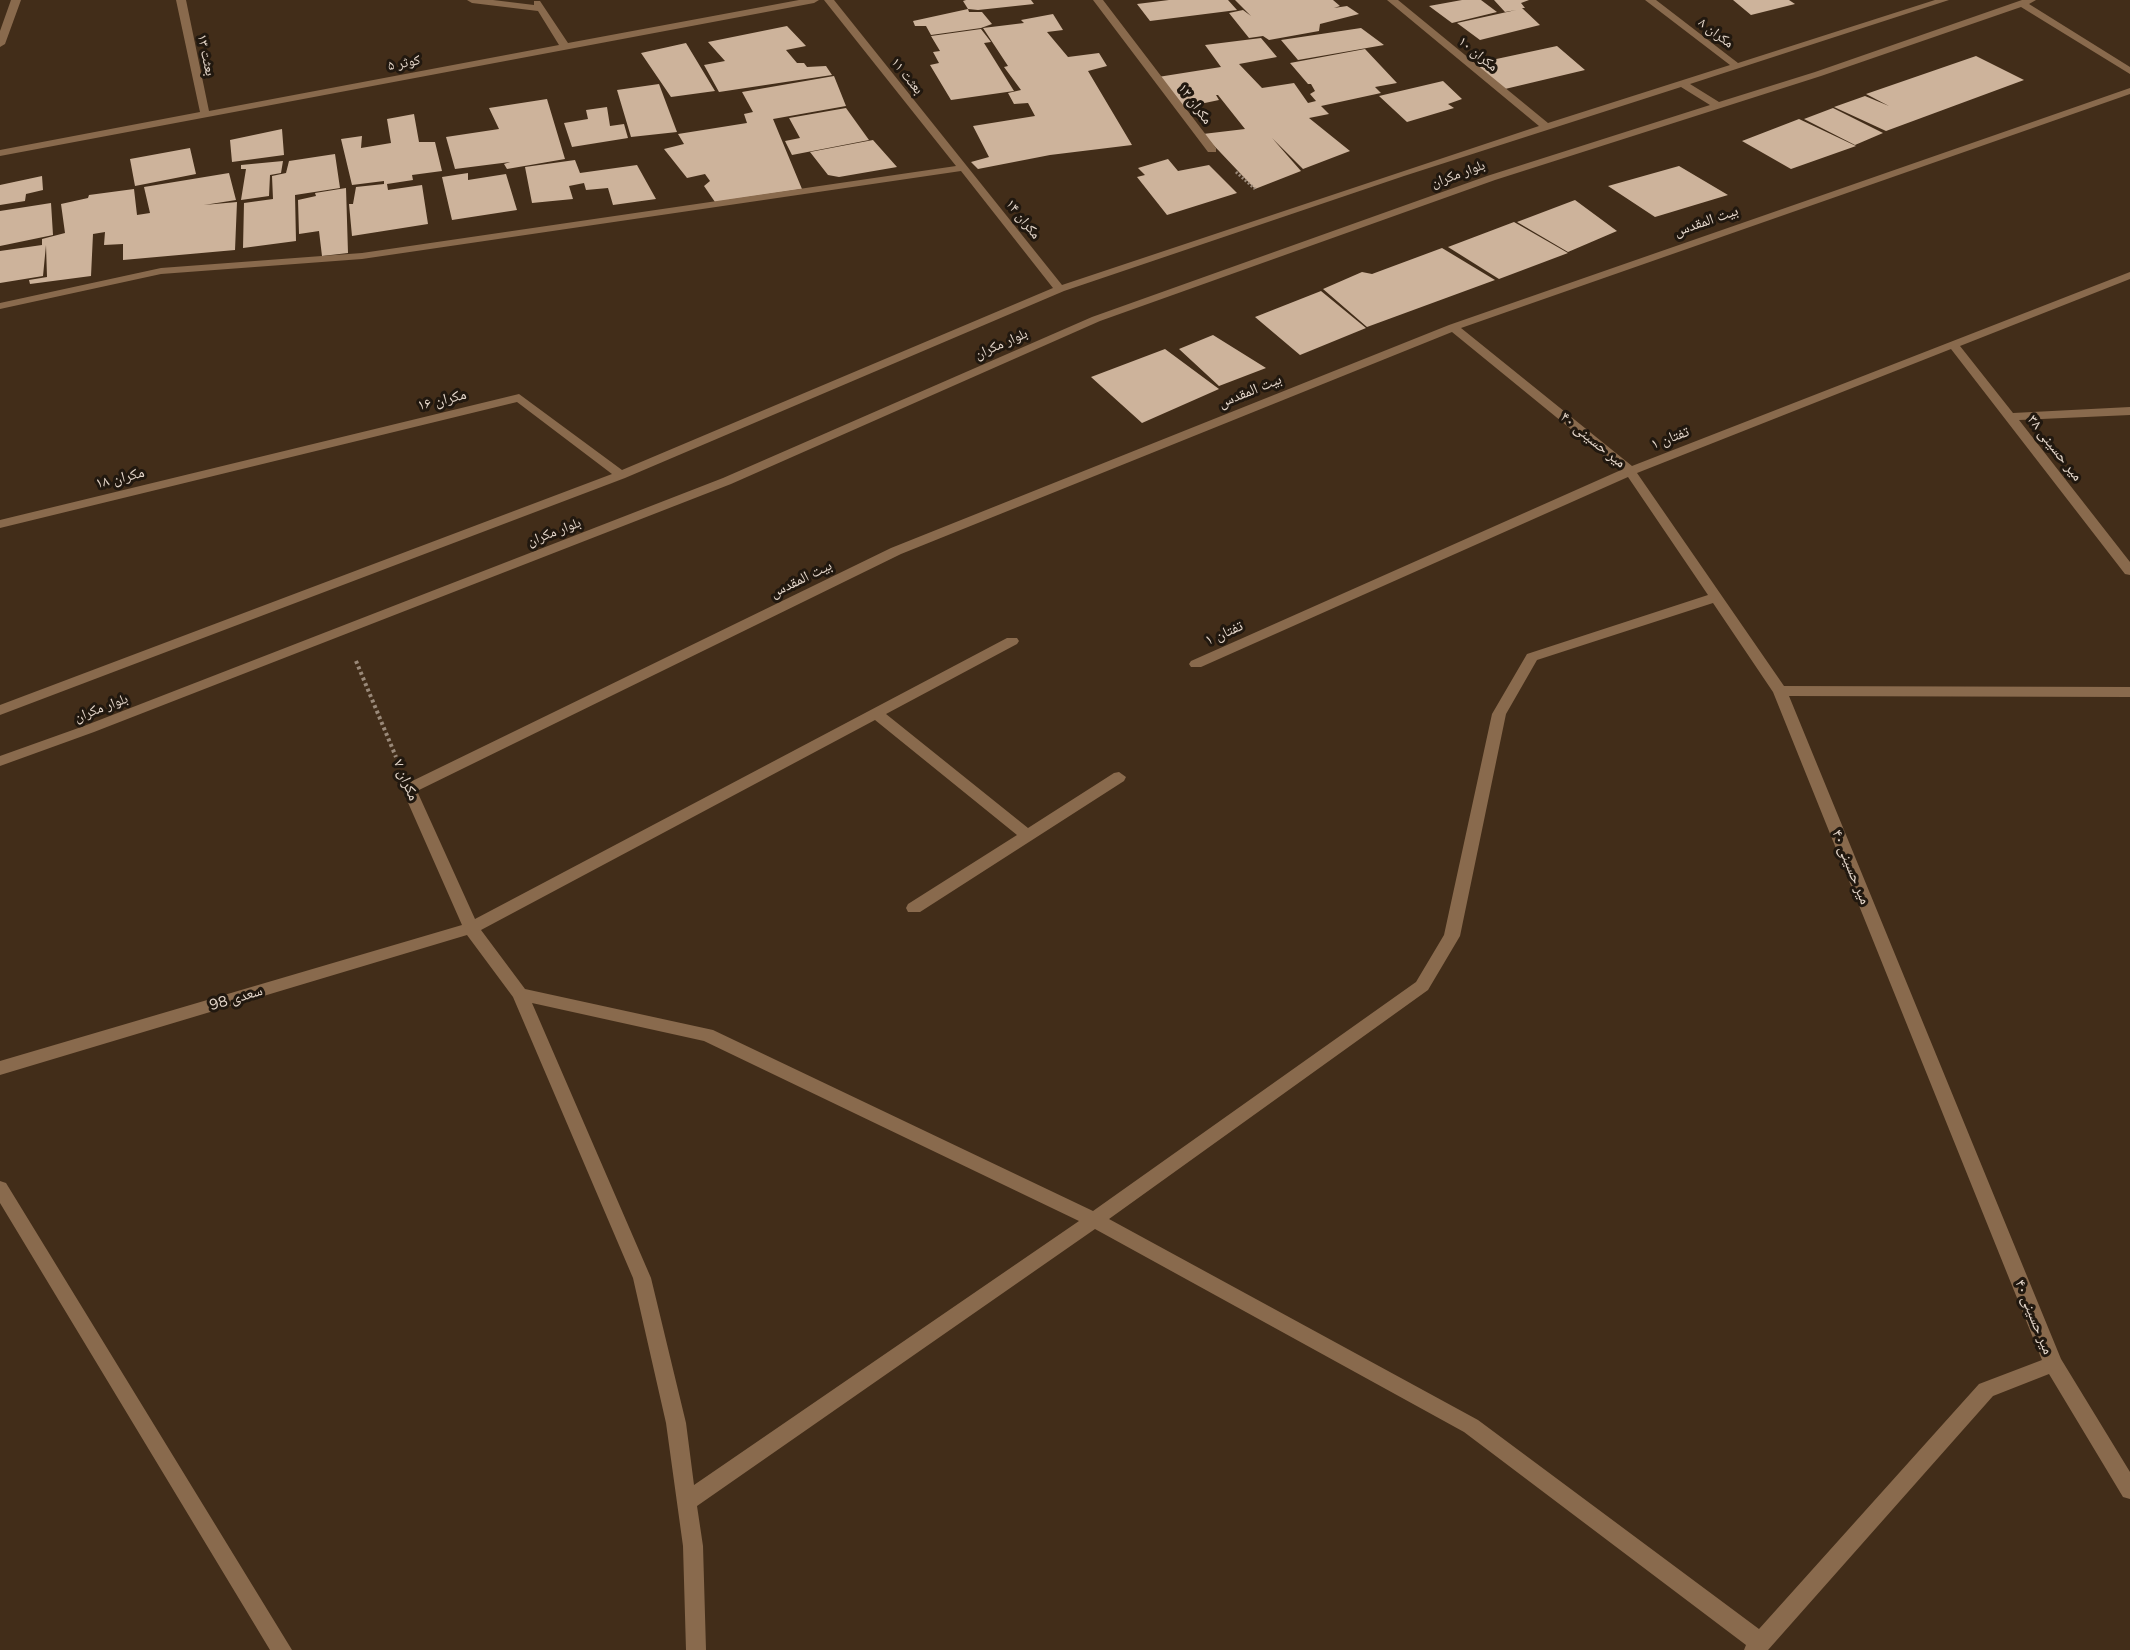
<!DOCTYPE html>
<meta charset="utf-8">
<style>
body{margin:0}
canvas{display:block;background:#422d19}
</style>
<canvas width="2130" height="1650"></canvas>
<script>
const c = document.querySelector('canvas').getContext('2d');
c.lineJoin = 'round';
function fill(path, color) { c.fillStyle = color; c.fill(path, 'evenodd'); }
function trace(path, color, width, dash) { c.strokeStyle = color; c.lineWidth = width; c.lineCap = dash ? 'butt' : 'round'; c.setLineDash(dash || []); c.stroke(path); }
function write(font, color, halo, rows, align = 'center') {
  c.font = font + ' Mulish,"Noto Naskh Arabic",sans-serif'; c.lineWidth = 6; c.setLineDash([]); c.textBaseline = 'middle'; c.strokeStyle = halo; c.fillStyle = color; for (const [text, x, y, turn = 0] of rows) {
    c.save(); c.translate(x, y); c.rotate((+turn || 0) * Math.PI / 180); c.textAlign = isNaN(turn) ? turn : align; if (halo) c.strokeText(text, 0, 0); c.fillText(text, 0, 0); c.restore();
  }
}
const building = new Path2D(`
 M966 0H1031L1034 4 978 10 968 9 969 12H982L992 24 981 28 931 35 926 26H915L913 21 968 9 963 1Z
 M1228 0 1237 10 1150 21 1137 4 1169 0Z
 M1235 0H1333L1340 6 1334 8 1347 6 1359 14 1320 24 1319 31 1269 40 1263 36 1249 38 1229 13 1243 10 1251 16Z
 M1462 0H1481L1497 12 1452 23 1429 6Z
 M1494 0H1529L1521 3 1525 8H1522L1540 25 1480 40 1457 23 1516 10 1505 12Z
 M1733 0H1789L1795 4 1751 15Z
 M1053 14 1063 30 1047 32 1068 57 1099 53 1107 66 1088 71 1132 145 1050 155 978 169 971 162 989 157 973 126 1035 116 1028 103 1014 104 1008 93 1021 90 1004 67 1008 66 983 28 1024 23 1021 20Z
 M787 26 806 46 786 50 797 63H804L807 67 826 66 832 75 719 92 704 65 725 61 708 42Z
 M1361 28 1384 45 1298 60 1281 40Z
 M981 29 991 42 984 43 1014 91 951 100 930 65 939 63 933 52 940 51 931 36Z
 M1261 38 1277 57 1239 64 1262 88 1294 83 1308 103 1316 101 1310 94 1315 91 1311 84H1308L1290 63 1365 49 1397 83 1375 87 1381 93 1321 106 1329 114 1309 118 1350 151 1303 169 1272 138 1301 171 1255 189 1203 134 1245 129 1218 95H1216L1219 100 1181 108 1158 77 1221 67 1205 45Z
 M686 43 715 91 671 97 641 53Z
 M1557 46 1585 70 1505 89 1473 64Z
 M1976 56 2024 80 1886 131 1834 107 1865 96 1889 106 1866 94Z
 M834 76 846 106 773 119 802 189 715 202 704 186 710 181 705 174 687 178 664 149 684 144 678 134 747 123 744 114 753 112 742 92Z
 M1443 81 1462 99 1448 104 1454 108 1407 122 1379 96Z
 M659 84 677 132 631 137 617 90Z
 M547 99 565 159 507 169 504 164 510 162 455 169 446 137 499 129 489 108Z
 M607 107 610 126 624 124 628 138 572 147 564 123 588 119 586 110Z
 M846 108 869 140 792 155 785 141 800 138 789 118Z
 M1833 108 1883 133 1855 145 1804 119Z
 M414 114 419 142H435L442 171 412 175 413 180 387 184 388 190 422 185 428 224 352 236 349 204H353L356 187 384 184V181L352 185 341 139 362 136 361 148 391 143 387 119Z
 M1799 119 1856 146 1791 169 1742 141Z
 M282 129 284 155 232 162 230 140Z
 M873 140 897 167 839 177 828 175 810 152Z
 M190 148 196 174 135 186 130 159Z
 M335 154 340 188 295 195 296 241 243 248 244 203 273 199 272 176 286 173 289 161Z
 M1168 159 1178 171 1209 165 1237 193 1167 215 1137 177 1145 175 1138 168Z
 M575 160 580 173 637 165 656 199 613 205 608 188 586 190 584 183 569 186 573 199 532 203 525 167Z
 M283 161 281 173 270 175 269 196 241 200 246 169H241V165Z
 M1679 166 1728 195 1655 217 1608 186Z
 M229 173 236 200 204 205 237 202 235 250 123 260V244L104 245 105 232 93 234 91 276 30 284 29 280 47 277 46 245 43 276 0 283V251L42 245V239L65 233 61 204 88 198 89 195 134 189 137 215 150 213 144 187Z
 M468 173V180L506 174 517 210 452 220 442 177Z
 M42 176 43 190 26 194 25 201 0 205V185Z
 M346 188 348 253 322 256 319 231 299 234 298 200 316 196 315 193Z
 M1575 200 1617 231 1568 252 1517 222Z
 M51 203 53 235 0 246V211Z
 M1514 222 1568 253 1499 279 1448 247Z
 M1442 248 1495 280 1367 327 1323 289 1362 272 1372 274Z
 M1321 291 1366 328 1300 355 1255 317Z
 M1213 335 1266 368 1219 386 1179 349Z
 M1165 349 1219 389 1142 423 1091 377Z`);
const pathFar1 = new Path2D(`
 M1236 172 1255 189`);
const path = new Path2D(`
 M356 661 396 757`);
const minor = new Path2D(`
 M11 0H21L5 44 0 47V31Z
 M176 0H186L209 111 559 45 538 11 472 3 467 0H493L534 5V1H540L568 43 799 0H819L814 3 0 156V150L200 112Z
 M824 0H834L1062 285 1539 126 1387 0H1398L1548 123 1730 65 1645 0H1656L1738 63 1935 0H1949L1690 84 1719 102 1815 72 2022 0H2036L2029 4 2130 67V74L2021 7 1821 76 1495 180 1100 321 731 484 94 732 0 766V756L84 726 723 478 1092 317 1487 176 1710 105 1681 87 1404 176 1064 291 625 478 0 715V705L612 474 517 402 0 528V520L519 394 622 470 1053 288 961 171 362 259 161 274 0 309V303L161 268 362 253 956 166Z
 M1093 0H1103L1216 148V152H1208Z
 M2130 88V94L1461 328 1632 466 2130 272V279L1960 346 2013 413 2130 407V415L2019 420 2130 562V575L2125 574 1951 349 1637 473 1784 686 2130 687V697L1789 696 2061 1359 2130 1472V1499L2123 1497 2049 1374 1993 1396 1768 1650H1744L1746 1645 1464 1432 1095 1229 697 1506 703 1546 706 1650H686L683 1546 666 1423 633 1278 513 997 467 935 0 1075V1061L462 925 402 789 404 785 891 548 1449 325ZM1452 332 1621 470 1191 661 1189 664 1191 667H1201L1628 477 1708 595 1527 654 1492 714 1444 935 1416 982 1093 1211 713 1030 525 989 481 930 875 720 1017 835 908 904 906 908 908 912H920L1124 781 1126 777 1119 772 1114 773 1028 828 886 714 1017 644 1019 641 1017 638H1007L475 919 417 791 901 554ZM1713 603 1773 692 2042 1360 1979 1384 1759 1629 1478 1420 1109 1219 1428 990 1460 936 1506 714 1537 660ZM532 1003 704 1041 1079 1221 694 1485 686 1423 651 1278Z
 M0 1181 6 1183 292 1650H270L0 1203Z`);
const farStreetnames = [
 ["مکران ۸",1716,33,37],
 ["مکران ۱۰",1478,54,39],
 ["بعثت ۱۳",206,55,78],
 ["کوثر ۵",404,63,-11],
 ["بعثت ۱۱",907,76,51],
 ["مکران ۱۲",1195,104,53],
 ["بلوار مکران",1458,174,-20],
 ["مکران ۱۴",1023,219,51],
 ["بلوار مکران",1001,344,-24],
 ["بلوار مکران",554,532,-21],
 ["بلوار مکران",101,708,-21]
];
const streetNames = [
 ["بیت المقدس",1706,221,-19],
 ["بیت المقدس",1250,391,-22],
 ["مکران ۱۶",442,400,-14],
 ["تفتان ۱",1670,438,-21],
 ["میر حسینی ۴۰",1593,440,39],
 ["میر حسینی ۳۸",2055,448,52],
 ["مکران ۱۸",120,478,-14],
 ["بیت المقدس",801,579,-26],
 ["تفتان ۱",1224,633,-24],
 ["مکران ۷",406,780,67],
 ["میر حسینی ۴۰",1851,867,68],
 ["سعدی 98",236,998,-17],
 ["میر حسینی ۴۰",2034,1317,68]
];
fill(building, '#cdb39b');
trace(pathFar1, '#9a8979', 3, [2, 2]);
trace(path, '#9a8979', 4, [3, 3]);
fill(minor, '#896a4d');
write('14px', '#e5d7cb', '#21180f', farStreetnames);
write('15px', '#e5d7cb', '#21180f', streetNames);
</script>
